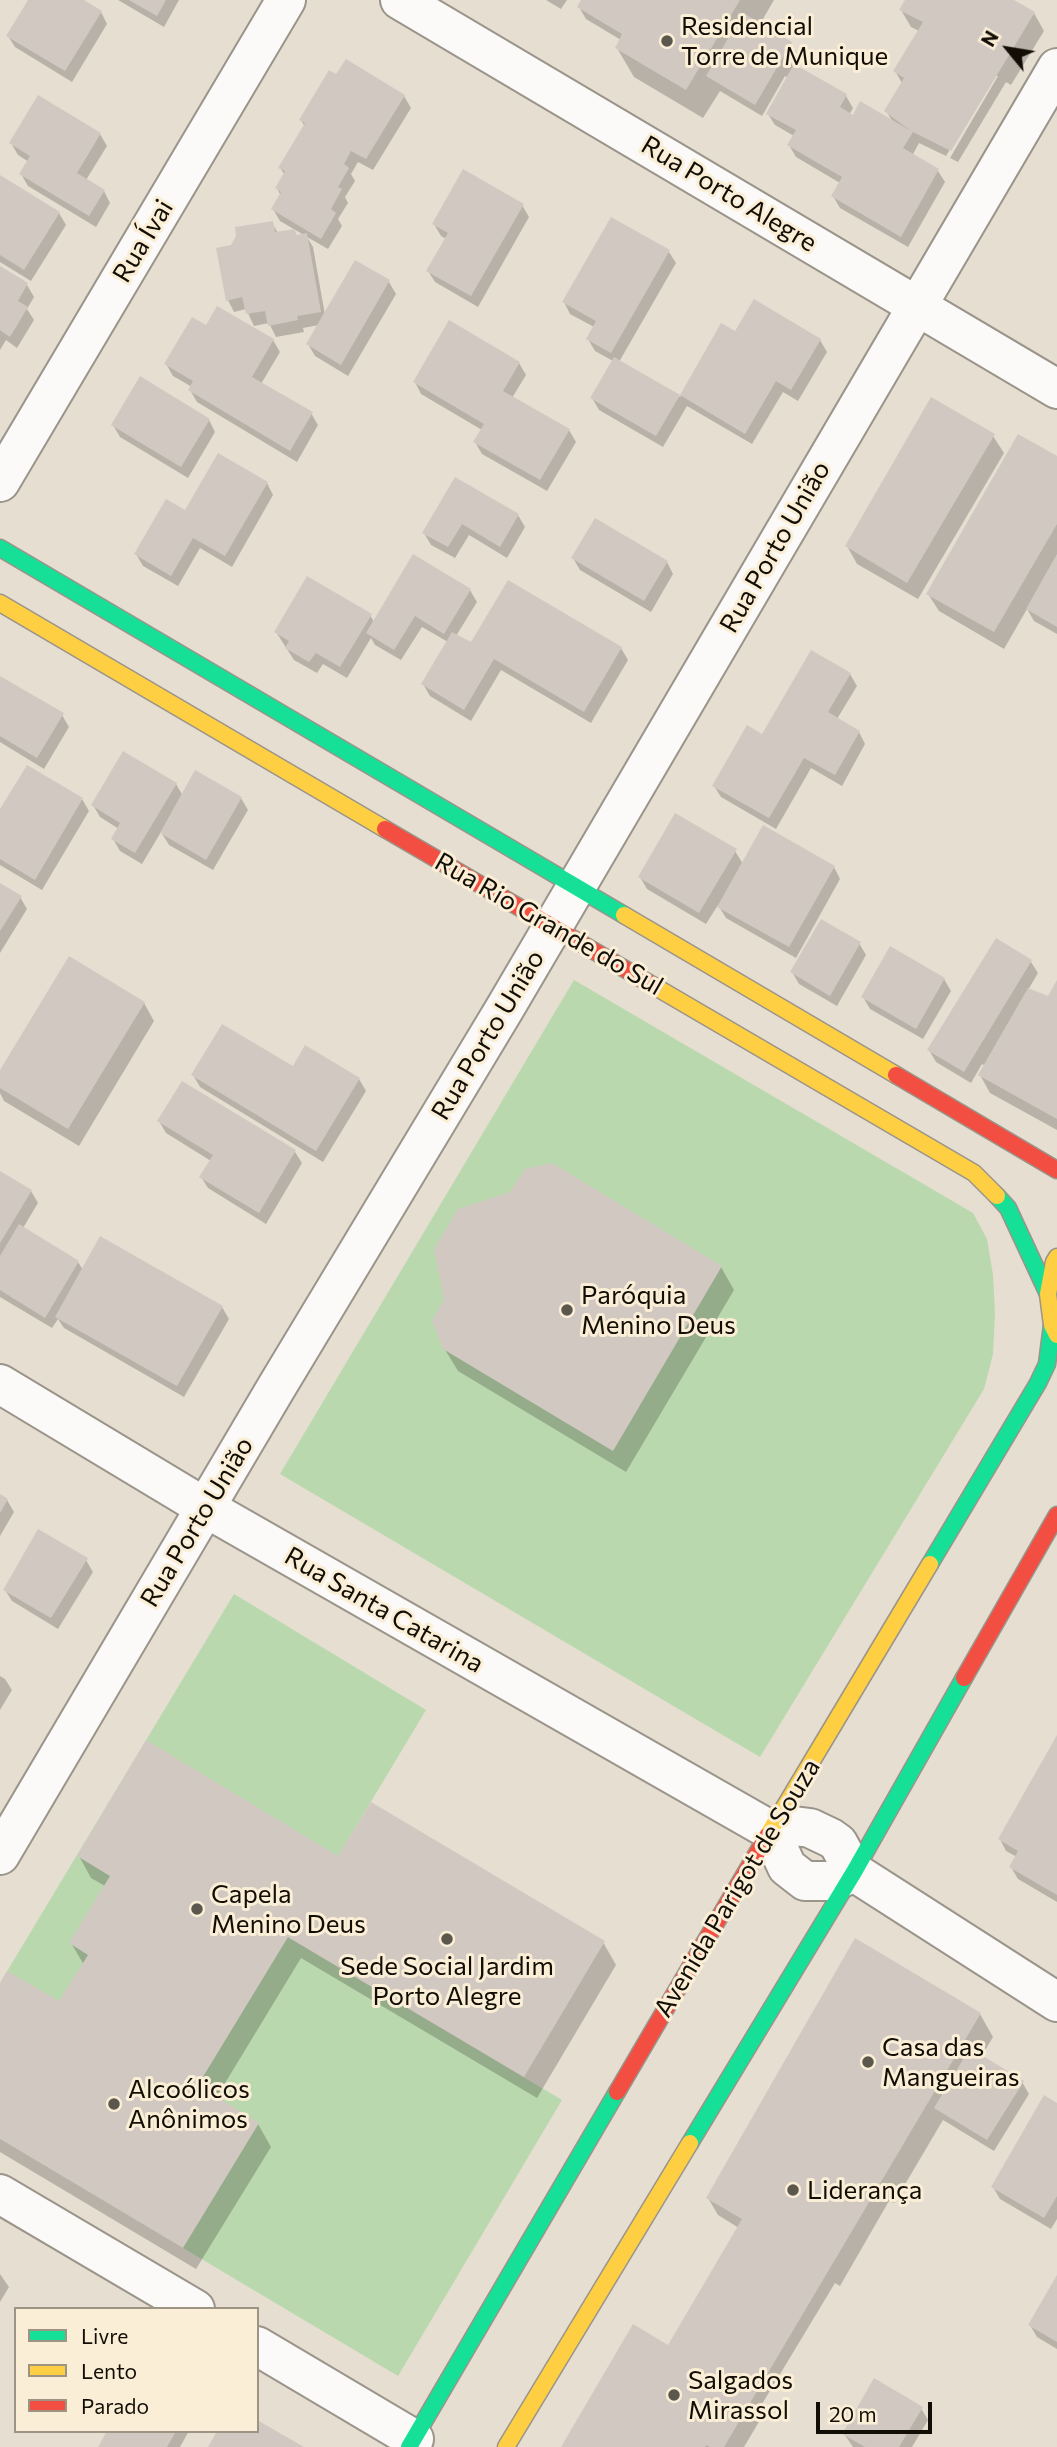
<!DOCTYPE html>
<meta charset="utf-8">
<style>
body{margin:0}
#map{position:relative;width:1057px;height:2447px;overflow:hidden;background:#e6ded1;font-family:Commissioner,sans-serif}
canvas{display:block}
.legend{position:absolute;left:14px;top:2307px;width:245px;height:126px;box-sizing:border-box;background:#fbeed6;border:2px solid #9e9483;margin:0;padding:9px 12px;list-style:none;font-size:21px;color:#120e06}
.legend li{display:flex;align-items:center;gap:14px;height:35px}
.legend b{width:35px;border:2px solid #9e9483}
.north{position:absolute;left:973px;top:14px;width:70px;height:70px;-webkit-text-stroke:5px #fbeed6;paint-order:stroke;rotate:300deg;font-size:19px;font-weight:700;line-height:28px;text-align:center;color:#120e06}
.north::after{content:'';display:block;margin:auto;width:24px;height:32px;background:#120e06;clip-path:polygon(50% 0,100% 100%,50% 72%,0 100%)}
.scale{position:absolute;left:816px;top:2402px;width:116px;height:32px;box-sizing:border-box;border:4px solid #120e06;border-top:0;padding-left:9px;font-size:21px;line-height:24px;white-space:nowrap;color:#120e06;-webkit-text-stroke:5px #fbeed6;paint-order:stroke}
</style>
<div id="map">
<canvas width="1057" height="2447"></canvas>
<ul class="legend">
<li><b style="height:9px;background:#16e098"></b>Livre</li>
<li><b style="height:9px;background:#ffcf43"></b>Lento</li>
<li><b style="height:9px;background:#f24e42"></b>Parado</li>
</ul>
<div class="north">N</div>
<div class="scale">20 m</div>
</div>
<script>
const g = document.querySelector('canvas').getContext('2d');
g.lineJoin = 'round';
function fillPath(path, color) { g.fillStyle = color; g.fill(path, 'evenodd'); }
const shape = rows => new Path2D(rows.map(r => 'M' + r).join(''));
function trace(path, color, width, dash) { g.strokeStyle = color; g.lineWidth = width; g.lineCap = dash ? 'butt' : 'round'; g.setLineDash(dash || []); g.stroke(path); }
function drawText(font, color, halo, rows, align = 'center') {
  g.font = font + ' Commissioner,sans-serif'; g.lineWidth = 6; g.setLineDash([]); g.textBaseline = 'middle'; g.strokeStyle = halo; g.fillStyle = color; for (const [text, x, y, turn = 0] of rows) {
    g.save(); g.translate(x, y); g.rotate((+turn || 0) * Math.PI / 180); g.textAlign = isNaN(turn) ? turn : align; if (halo) g.strokeText(text, 0, 0); g.fillText(text, 0, 0); g.restore();
  }
}
fillPath(shape([
 [574,980,973,1213,987,1239,993,1275,995,1313,993,1354,984,1389,760,1757,280,1474],
 [234,1594,426,1710,289,1938,562,2100,398,2376,0,2139,0,1983]
]), '#b9d8ad');
fillPath(shape([
 [30,0,81,0,101,12,107,24,72,82,15,47,8,36],
 [118,0,179,0,164,27],
 [546,0,567,0,561,9],
 [583,0,774,0,760,24,791,43,798,55,792,65,846,96,853,108,849,115,893,122,886,111,902,83,895,71,919,31,911,27,901,10,907,0,1011,0,1034,13,1044,31,1011,85,1006,82,958,162,950,158,998,76,994,76,946,156,919,143,912,156,938,171,945,182,908,247,840,208,833,196,840,183,796,157,789,145,794,136,775,125,768,114,788,78,785,76,762,116,720,91,703,118,634,77,617,48,621,40,586,19,579,7],
 [404,96,411,108,373,170,358,162,351,174,355,181,345,197,348,203,338,219,342,226,328,249,307,237,313,247,325,315,389,282,396,294,348,376,315,356,308,344,319,325,303,328,304,332,276,337,269,323,254,326,246,309,234,312,228,300,232,247,272,223,278,233,294,231,297,236,304,235,280,221,273,209,281,196,277,188,285,175,280,168,305,127,301,120],
 [100,134,107,146,86,180,104,191,110,203,96,227,28,186,21,174,29,162,18,155,11,143],
 [0,177,59,213,66,225,31,281,0,262],
 [522,205,529,217,478,307,435,282,428,271,446,239,441,236,434,224],
 [669,252,676,263,619,362,680,397,722,325,736,333,820,340,827,352,798,401,783,392,752,444,687,406,663,447,599,410,592,398,613,361,595,351,588,339,594,327,570,314,564,302],
 [0,268,27,285,34,297,27,309,34,320,17,348,6,340,0,350],
 [218,308,273,340,280,352,261,384,311,413,318,425,297,462,197,402,190,390,192,387,173,376,166,364,207,327],
 [519,363,526,375,512,398,569,430,576,442,547,491,482,454,475,442,482,430,421,394,415,382],
 [209,420,215,432,188,478,120,437,113,425],
 [993,436,1004,453,918,599,857,564,847,546],
 [1057,458,1057,634,1034,621,1027,609,1004,649,939,611,928,594],
 [455,479,518,515,525,527,507,558,469,535,455,558,431,545,424,533],
 [267,483,273,495,232,567,200,548,178,586,143,566,136,554,186,512],
 [573,558,667,562,673,574,651,612,580,570],
 [470,590,477,602,456,636,472,645,621,648,628,660,591,723,501,670,471,721,430,696,423,684,448,642,422,627,401,660,375,645,371,638,347,678,323,664,317,673,294,660,276,632,370,615,374,622],
 [850,674,857,686,837,719,859,732,865,744,842,786,811,768,776,829,721,797,714,786,763,736],
 [0,678,62,715,69,727,44,769,0,742],
 [176,784,183,796,241,798,248,810,213,870,169,845,161,832,142,864,120,851,113,839,119,829,100,817,93,805],
 [82,799,89,811,42,890,0,865,0,813],
 [735,851,743,864,834,867,840,879,796,958,726,918,718,905,706,924,647,889,640,877],
 [0,885,20,897,27,909,0,953],
 [996,940,1031,962,1038,973,1028,990,1049,998,1057,983,1057,1130,990,1093,980,1075,985,1066,982,1064,971,1083,936,1062,929,1050],
 [859,943,866,955,837,1006,799,984,792,972],
 [944,979,951,991,923,1039,870,1009,863,997],
 [144,1003,154,1021,79,1146,4,1101,0,1093,0,1074],
 [294,1068,359,1079,366,1091,323,1162,200,1087,193,1075],
 [182,1083,295,1152,302,1163,266,1224,208,1188,201,1177,211,1161,166,1133,159,1121],
 [0,1173,31,1191,38,1203,23,1228,78,1262,83,1270,222,1307,229,1319,184,1397,64,1328,58,1319,52,1328,0,1297],
 [721,1267,734,1290,626,1472,458,1371,444,1348],
 [0,1496,7,1500,14,1512,0,1536],
 [86,1560,93,1572,58,1629,12,1601,5,1590],
 [0,1676,5,1679,12,1690,0,1710],
 [1057,1738,1057,1902,1018,1879,1011,1867,1017,1857,1006,1851,1000,1839],
 [79,1856,339,1858,603,1942,616,1965,537,2098,301,1958,216,2098,258,2124,271,2147,196,2269,0,2152,0,1986,60,2004,84,1965,71,1943,105,1886,91,1878],
 [980,2014,993,2037,981,2057,1022,2082,1029,2094,994,2151,943,2120,894,2203,889,2201,840,2286,835,2283,759,2409,763,2415,744,2447,563,2447,674,2350,739,2228,718,2215,708,2198],
 [1057,2105,1057,2219,1051,2229,1000,2199,993,2187],
 [0,2274,9,2287,0,2302],
 [1057,2279,1057,2349,1037,2337,1030,2325],
 [921,2408,928,2420,912,2447,853,2447,844,2434],
 [109,2431,189,2431,180,2447,100,2447]
]), '#0003');
fillPath(shape([
 [28,0,84,0,102,11,65,71,6,36],
 [129,0,166,0,157,16],
 [581,0,740,0,686,90,615,48,622,34,577,7],
 [905,0,1014,0,1035,12,951,151,913,132,903,148,939,169,901,237,831,196,842,177,787,145,796,130,766,114,794,64,847,94,840,107,853,115,860,101,911,131,884,111,904,78,893,71,923,22,899,10],
 [743,13,792,42,755,105,706,76],
 [346,59,405,95,366,159,351,151,344,164,349,168,338,187,342,189,331,209,336,213,321,239,271,209,281,192,275,188,285,171,278,168,305,123,299,120,329,70,336,74],
 [38,95,101,133,77,173,105,190,89,216,19,174,30,156,9,143],
 [463,169,524,204,471,296,426,271,448,233,432,224],
 [0,175,60,212,24,270,0,255],
 [611,217,670,250,611,353,586,339,596,321,562,302],
 [273,221,275,232,295,229,296,235,307,233,321,312,297,316,298,320,268,326,265,311,246,314,242,297,226,301,216,248,231,245,236,236,235,227],
 [355,260,390,280,341,365,306,344],
 [0,266,28,283,18,301,28,307,10,337,0,330],
 [754,299,821,339,791,390,776,381,745,434,680,395,721,323,735,331],
 [217,306,274,339,252,377,313,412,290,451,188,390,193,381,164,364,192,317,206,325],
 [449,320,520,362,503,391,570,429,540,480,473,442,484,424,413,382],
 [614,357,680,395,656,436,590,398],
 [140,376,210,419,181,467,111,425],
 [931,397,995,434,907,583,845,546],
 [1018,434,1057,456,1057,524,994,632,926,594],
 [218,453,268,482,225,556,193,538,171,576,134,554,166,499,185,510],
 [455,477,519,514,500,547,462,524,448,547,422,533],
 [595,518,668,561,644,601,571,558],
 [413,554,471,589,444,634,415,616,394,650,366,633],
 [1057,554,1057,627,1026,609],
 [307,576,372,614,340,667,316,653,309,662,285,648,289,641,274,632],
 [508,580,622,647,584,712,494,659,464,710,421,684,452,632,471,642],
 [811,650,851,673,828,712,860,731,835,775,804,758,769,818,712,786,747,725,762,734],
 [0,676,64,713,37,758,0,736],
 [123,751,177,783,135,853,111,839,120,823,91,805],
 [27,765,83,798,35,880,0,859,0,809],
 [195,770,242,797,206,860,160,833],
 [675,813,737,849,699,913,638,877],
 [763,825,835,866,789,947,717,907],
 [0,883,22,896,0,931],
 [821,919,861,942,830,996,790,972],
 [996,938,1032,960,964,1072,927,1050],
 [890,946,945,978,916,1029,861,997],
 [69,956,145,1002,68,1129,0,1088,0,1070],
 [1057,980,1057,1119,978,1075,1028,988,1048,996],
 [222,1024,293,1066,305,1045,360,1078,316,1151,191,1075],
 [182,1081,296,1150,259,1213,199,1177,213,1155,157,1121],
 [552,1163,722,1266,613,1451,443,1349,432,1321,444,1299,434,1249,458,1209,510,1192,525,1169],
 [0,1171,32,1190,0,1243],
 [19,1224,79,1261,45,1318,0,1290,0,1256],
 [100,1236,223,1306,177,1386,55,1317],
 [0,1494,8,1499,0,1513],
 [38,1529,88,1558,51,1618,3,1590],
 [1057,1735,1057,1895,1009,1867,1018,1851,998,1839],
 [146,1740,338,1856,371,1802,605,1941,524,2077,288,1937,198,2085,259,2123,183,2248,0,2139,0,1983,7,1971,59,2001,88,1955,69,1943,110,1876,77,1856],
 [855,1938,981,2013,724,2447,710,2447,706,2445,705,2447,561,2447,633,2324,668,2345,742,2219,706,2198],
 [970,2048,1024,2081,987,2140,934,2108],
 [1044,2095,1057,2103,1057,2196,1044,2218,991,2187],
 [1057,2275,1057,2342,1028,2325],
 [874,2378,923,2407,899,2447,865,2447,842,2434],
 [257,2420,304,2447,208,2447,217,2431,257,2431],
 [107,2431,176,2431,167,2447,98,2447]
]), '#d2c8c2');
const street = shape([
 [400,0,1057,389],
 [0,482,286,0],
 [0,1384,206,1508,770,1830,787,1867,805,1881,835,1881,854,1872],
 [770,1830,794,1826,810,1828,831,1838,838,1843,854,1872,1057,2002],
 [0,1855,276,1388,505,1008,1057,68],
 [0,2194,195,2309],
 [257,2346,414,2439]
]);
const fast = shape([
 [0,548,624,915],
 [997,1196,1008,1208,1048,1294],
 [930,1564,1038,1383,1047,1364,1052,1325],
 [690,2143,854,1872,964,1678],
 [409,2447,617,2092]
]);
const slow = shape([
 [0,603,385,829],
 [624,915,896,1075],
 [654,986,974,1173,997,1196],
 [1057,1257,1054,1262,1048,1294,1052,1325,1057,1335],
 [767,1836,930,1564],
 [506,2447,690,2143]
]);
const jam = shape([
 [385,829,654,986],
 [896,1075,1057,1170],
 [964,1678,1057,1515],
 [617,2092,767,1836]
]);
trace(street, '#9a948a', 42);
trace(fast, '#9a948a', 19);
trace(slow, '#9a948a', 19);
trace(jam, '#9a948a', 19);
trace(street, '#fbfaf8', 38);
trace(fast, '#16e098', 16);
trace(slow, '#ffcf43', 16);
trace(jam, '#f24e42', 16);
for (const [x, y, r, color] of [
 [667,41,7,"#5c574d"],
 [567,1310,7,"#5c574d"],
 [197,1909,7,"#5c574d"],
 [447,1939,7,"#5c574d"],
 [868,2062,7,"#5c574d"],
 [114,2104,7,"#5c574d"],
 [793,2190,7,"#5c574d"],
 [674,2395,7,"#5c574d"]
]) { const dot = new Path2D(); dot.arc(x, y, r, 0, 2 * Math.PI); g.fillStyle = color; g.fill(dot); trace(dot, '#fbeed6', 2.5); }
drawText('26px', '#120e06', '#fbeed6', [
 ["Residencial",681,26],
 ["Torre de Munique",681,56],
 ["Paróquia",581,1295],
 ["Menino Deus",581,1325],
 ["Capela",211,1894],
 ["Menino Deus",211,1924],
 ["Sede Social Jardim",447,1966,"center"],
 ["Porto Alegre",447,1996,"center"],
 ["Casa das",882,2047],
 ["Mangueiras",882,2077],
 ["Alcoólicos",128,2089],
 ["Anônimos",128,2119],
 ["Liderança",807,2190],
 ["Salgados",688,2380],
 ["Mirassol",688,2410]
], 'left');
drawText('26px', '#120e06', '#fbeed6', [
 ["Rua Porto Alegre",729,194,31],
 ["Rua Ívai",143,241,-59],
 ["Rua Porto União",775,547,-60],
 ["Rua Rio Grande do Sul",549,924,30],
 ["Rua Porto União",488,1035,-59],
 ["Rua Porto União",197,1522,-59],
 ["Rua Santa Catarina",384,1610,30],
 ["Avenida Parigot de Souza",737,1888,-59]
]);
</script>
